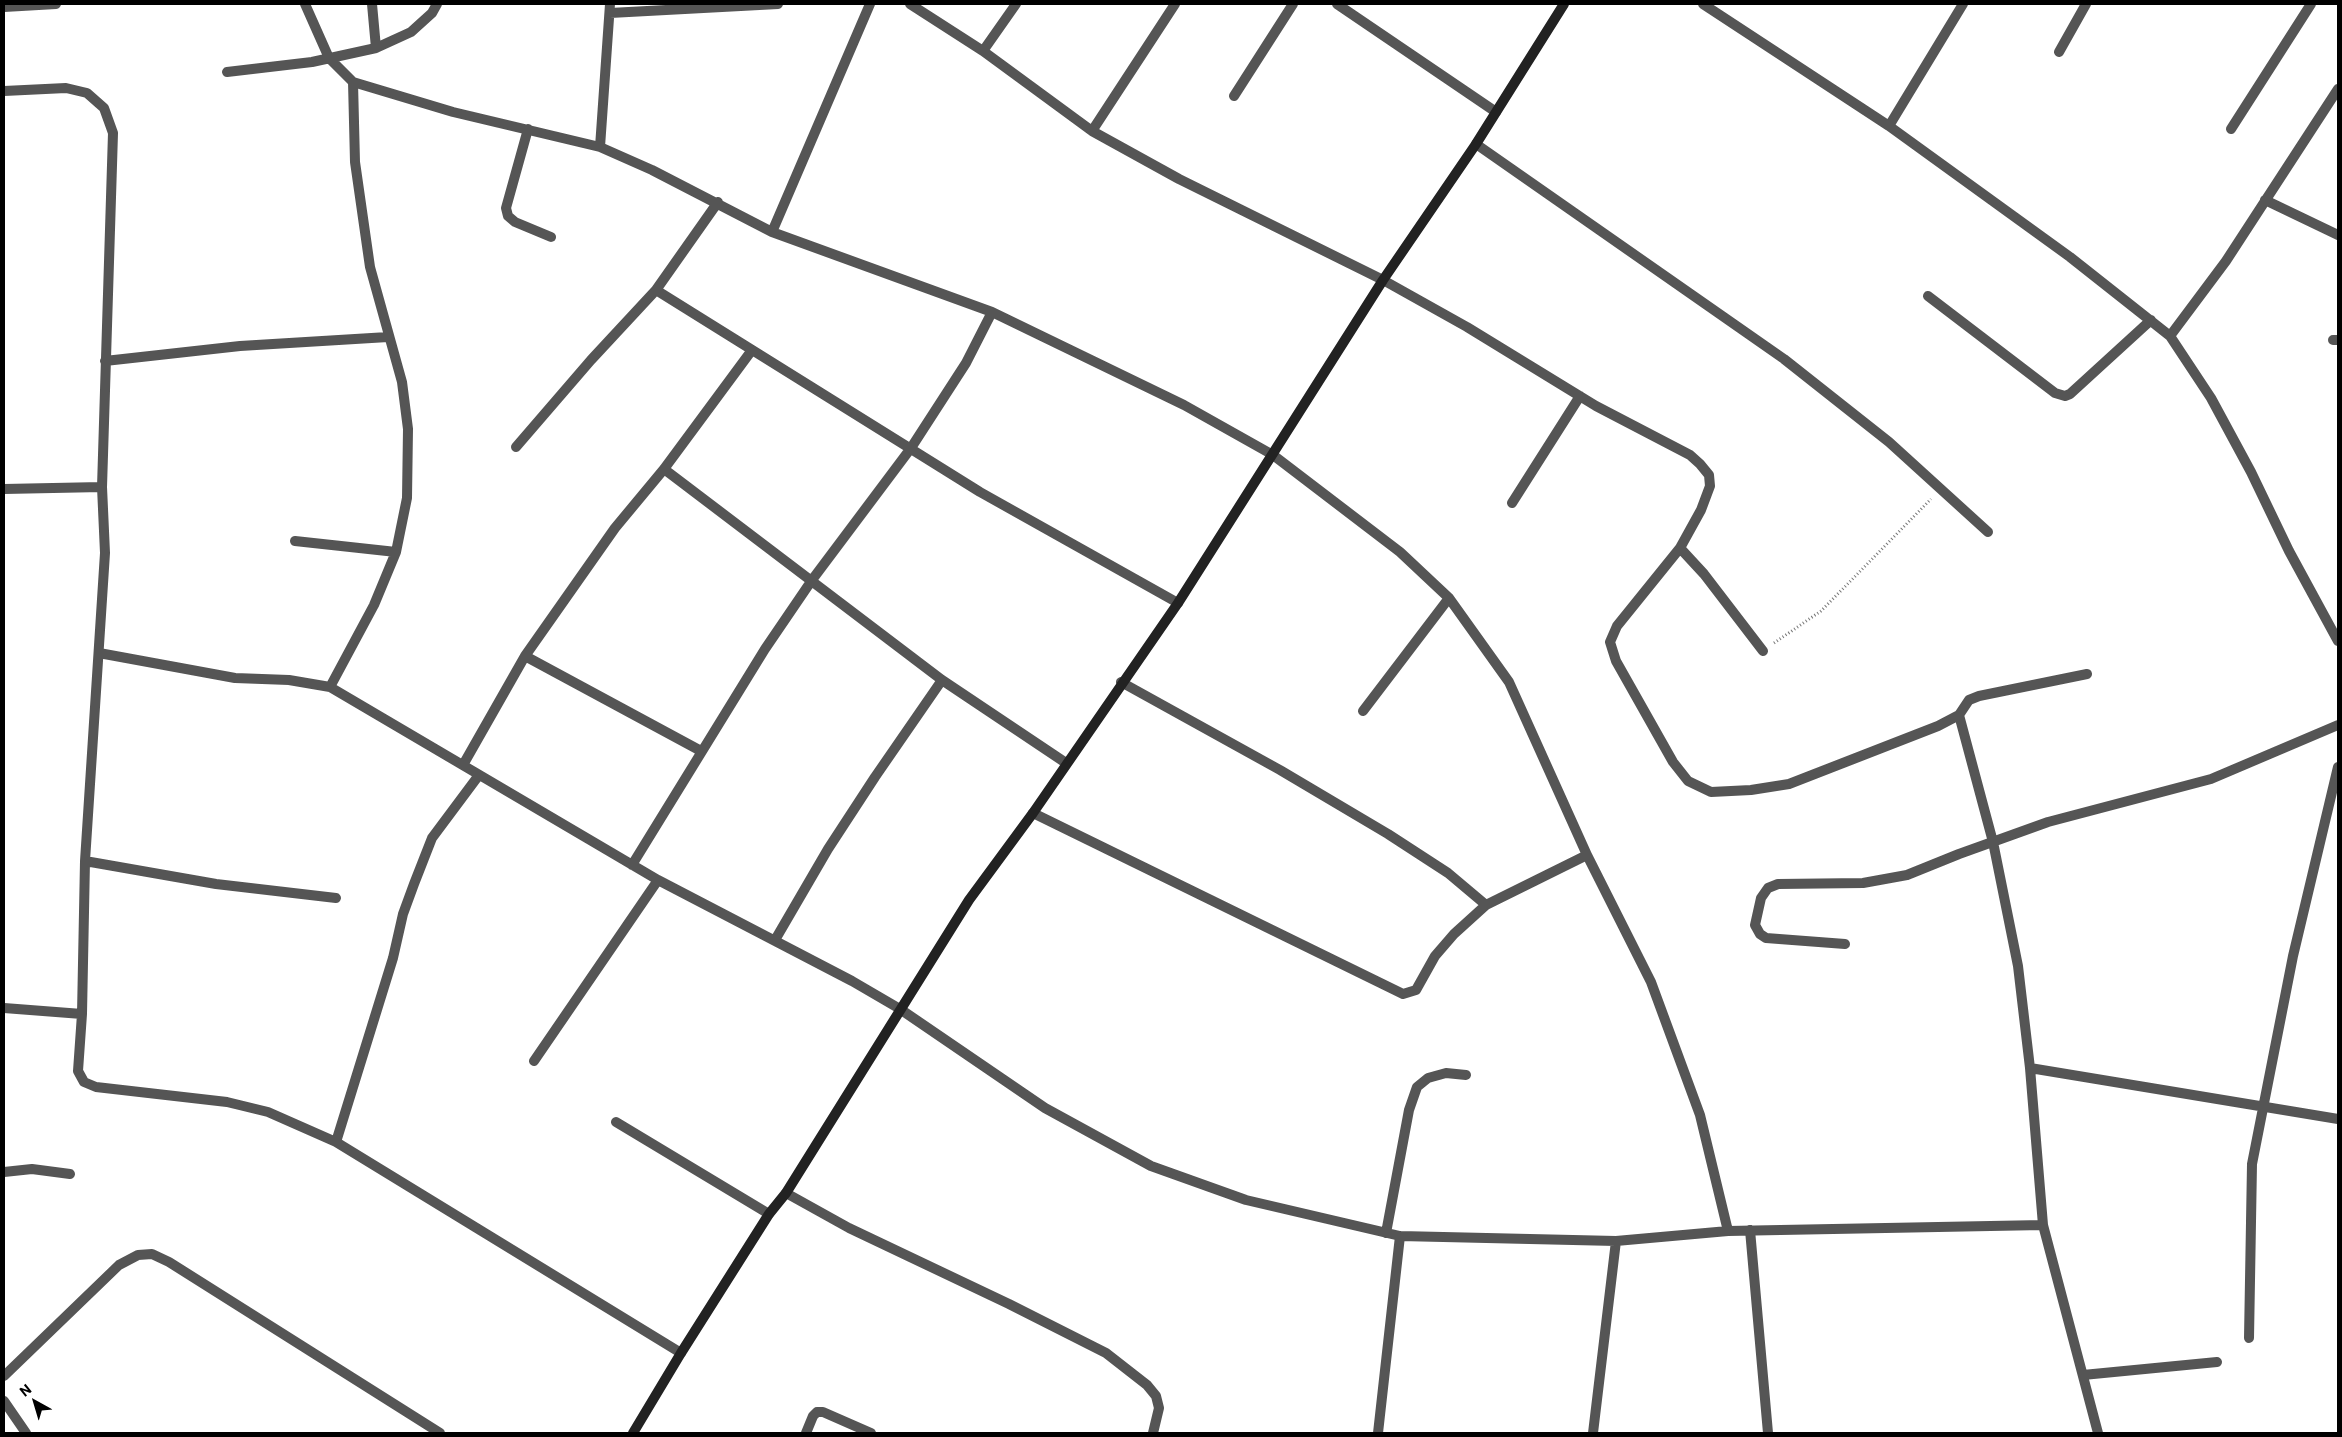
<!DOCTYPE html>
<style>
body{margin:0}
#map{position:relative;width:2342px;height:1437px;overflow:hidden;background:#fff;font-family:Roboto,sans-serif}
canvas{display:block}
.frame{position:absolute;inset:0;border:5px solid #000;pointer-events:none}
.north{position:absolute;left:10px;top:1377px;width:50px;height:50px;-webkit-text-stroke:4px #fff;paint-order:stroke;rotate:321deg;font-size:14px;font-weight:700;line-height:20px;text-align:center;color:#000}
.north::after{content:'';display:block;margin:auto;width:18px;height:22px;background:#000;clip-path:polygon(50% 0,100% 100%,50% 72%,0 100%)}
</style>
<div id="map">
<canvas width="2342" height="1437"></canvas>
<div class="frame"></div>
<div class="north">N</div>
</div>
<script>
const g = document.querySelector('canvas').getContext('2d');
g.lineJoin = 'round';
const shape = rows => new Path2D(rows.map(r => 'M' + r).join(''));
function trace(path, color, width, dash) { g.strokeStyle = color; g.lineWidth = width; g.lineCap = dash ? 'butt' : 'round'; g.setLineDash(dash || []); g.stroke(path); }
trace(shape([
 [1774,643,1821,611,1931,499]
]), '#777', 3, [1, 2.5]);
trace(shape([
 [372,4,376,48],
 [910,4,983,51,1092,131,1179,179,1383,280,1467,327,1596,406,1690,455,1700,464,1709,475,1710,486,1701,510,1680,548,1617,626,1610,642,1616,661,1673,762,1688,781,1711,792,1751,790,1789,784,1938,726,1959,715,1969,700,1979,696,2087,674],
 [1337,4,1496,112],
 [1703,4,1889,126,2070,257,2170,336,2211,398,2251,472,2289,551,2338,641],
 [4,7,56,4],
 [610,13,778,4],
 [983,51,1016,4],
 [2059,52,2086,4],
 [227,72,312,62,376,48,411,32,432,13,437,4],
 [353,82,453,112,600,147,652,170,772,232,992,312,1184,405,1273,455,1400,552,1449,598,1509,682,1587,855,1651,982,1700,1115,1728,1231],
 [4,91,66,88,87,93,104,108,113,133,102,487,105,553,85,861,82,1014,78,1071,84,1082,96,1087,227,1102,268,1112,336,1142,681,1353],
 [1234,96,1293,4],
 [1889,126,1963,4],
 [528,129,506,208,508,216,515,222,551,237],
 [2231,129,2311,4],
 [1092,131,1175,4],
 [1476,144,1784,359,1889,442,1988,532],
 [600,147,610,4],
 [2265,200,2338,235],
 [772,232,870,4],
 [656,290,980,492,1178,603],
 [1928,296,2055,393,2065,396,2070,394,2151,320],
 [2170,336,2226,261,2338,89],
 [2333,340,2338,340],
 [105,361,240,346,388,337],
 [516,447,591,360,656,290,718,202],
 [664,469,942,680,1066,763],
 [4,489,102,487],
 [1512,503,1580,396],
 [295,541,396,552],
 [1680,548,1704,574,1763,651],
 [99,653,235,678,289,680,330,687,374,605,396,552,407,498,408,429,402,382,370,267,355,162,353,82,329,58,305,4],
 [525,656,701,751],
 [330,687,658,880,852,981,900,1009,1045,1108,1151,1166,1246,1200,1400,1236,1616,1241,1728,1231,2043,1225],
 [1363,711,1449,598],
 [1959,715,1993,842,2018,966,2030,1068,2043,1225,2098,1433],
 [463,765,525,656,615,528,664,469,752,350],
 [1033,813,1403,994,1416,990,1435,956,1454,934,1486,905,1448,873,1388,834,1280,770,1121,682],
 [85,861,216,884,336,898],
 [632,865,765,649,812,580,911,448,966,363,992,312],
 [1486,905,1587,855],
 [775,940,828,849,875,777,942,680],
 [1845,944,1766,938,1760,934,1755,925,1761,898,1768,888,1778,884,1863,883,1907,875,1959,854,2048,822,2211,779,2338,725],
 [4,1008,82,1014],
 [534,1061,658,880],
 [2030,1068,2338,1119],
 [616,1122,769,1214],
 [336,1142,393,958,403,914,414,884,432,838,479,775],
 [4,1172,32,1169,70,1174],
 [786,1193,849,1228,1009,1304,1106,1353,1147,1385,1156,1396,1159,1408,1153,1433],
 [1750,1230,1768,1433],
 [1386,1233,1409,1110,1417,1087,1428,1078,1446,1073,1466,1075],
 [2249,1338,2252,1164,2293,956,2338,767],
 [2083,1375,2217,1362],
 [4,1376,119,1265,138,1255,152,1254,169,1262,440,1433],
 [4,1401,26,1433],
 [806,1433,813,1416,817,1412,823,1412,871,1433],
 [1378,1433,1400,1236],
 [1593,1433,1616,1241]
]), '#555', 10);
trace(shape([
 [633,1433,681,1353,769,1214,786,1193,969,900,1033,813,1178,603,1383,280,1476,144,1564,4]
]), '#222', 10);
</script>
